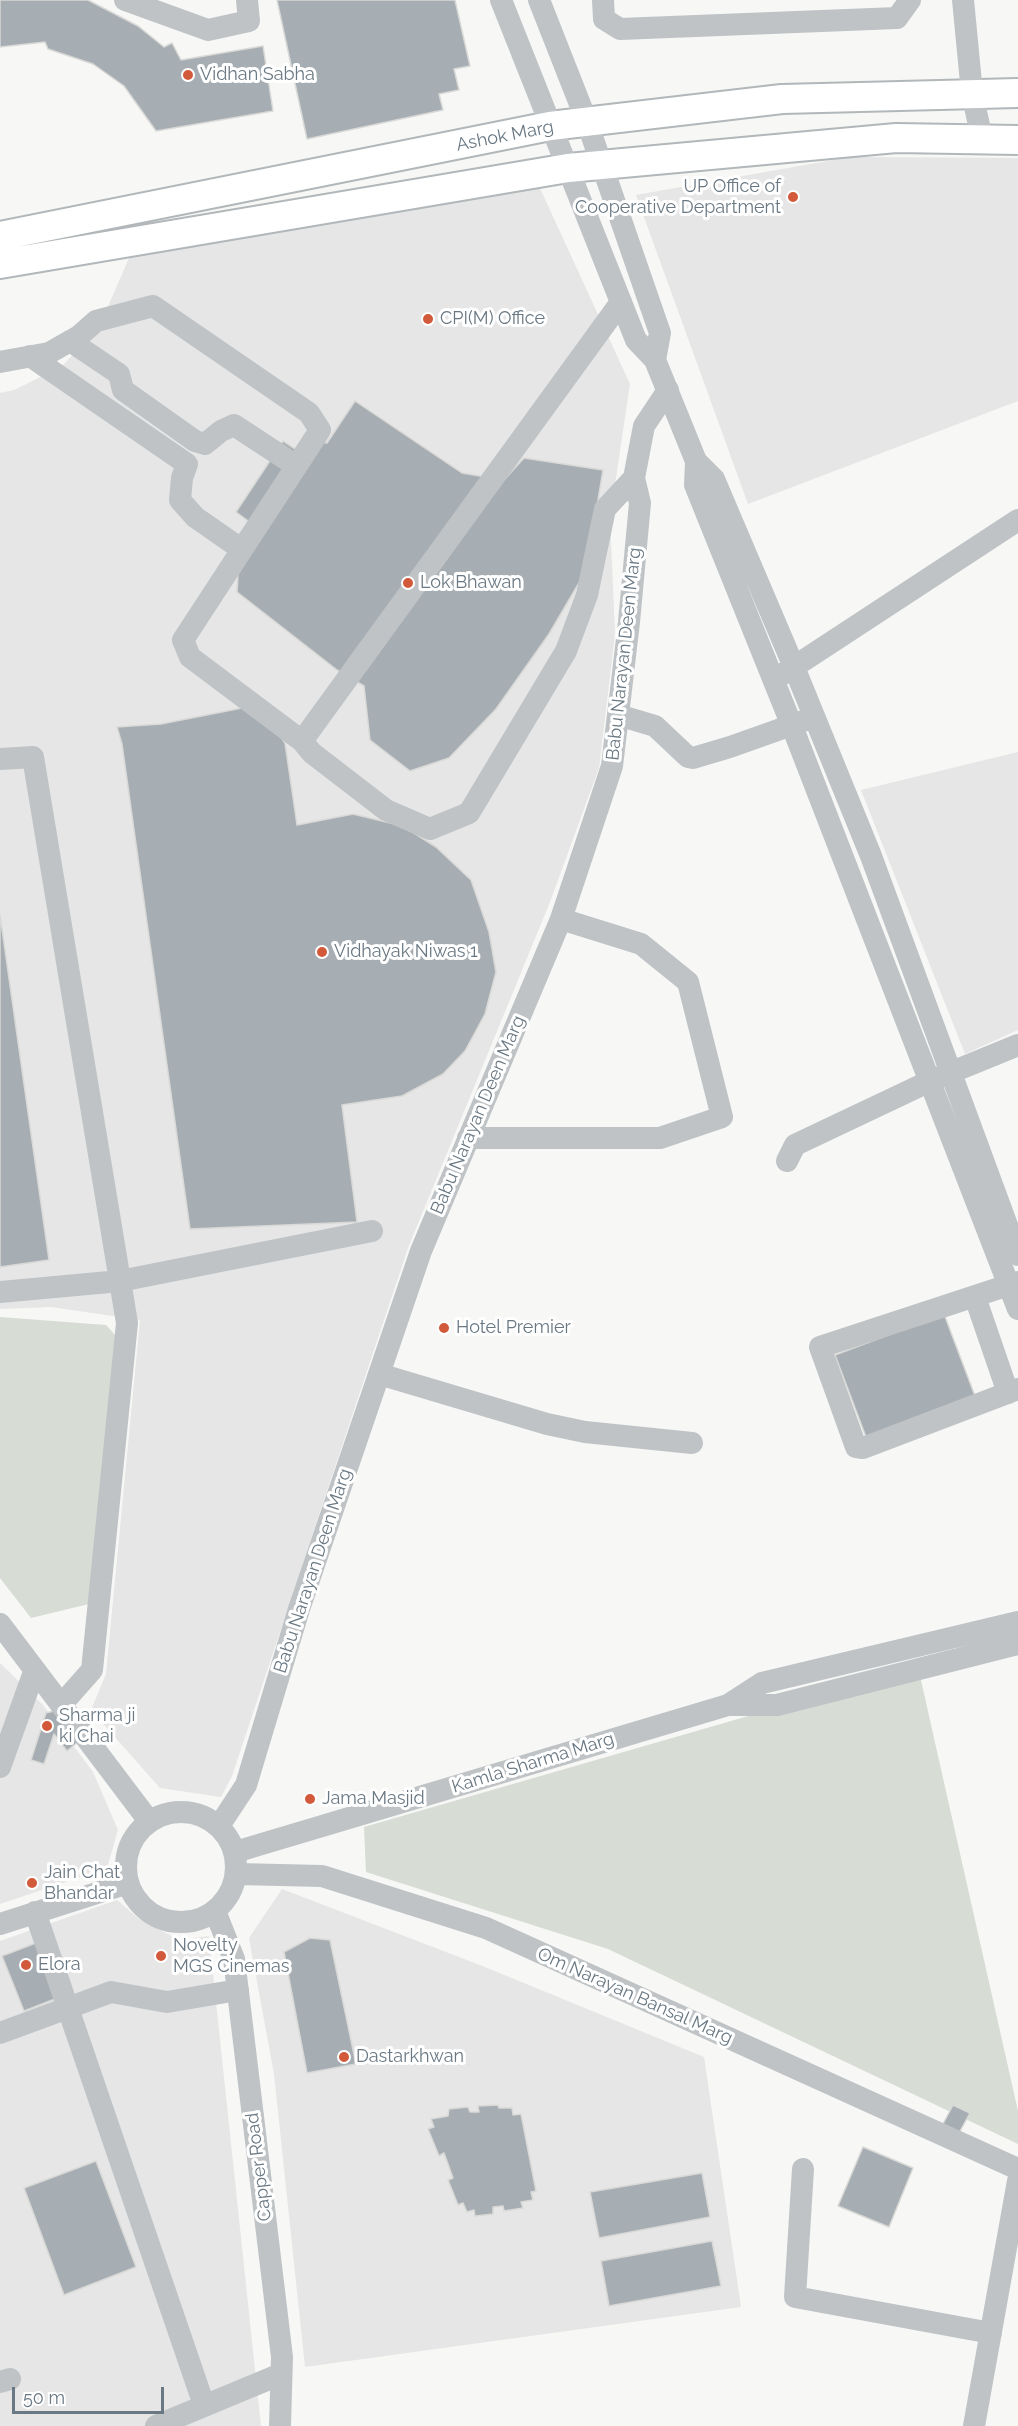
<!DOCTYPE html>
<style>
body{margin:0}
#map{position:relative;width:1018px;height:2426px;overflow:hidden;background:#f7f7f5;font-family:Raleway,sans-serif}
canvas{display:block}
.scale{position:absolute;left:12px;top:2387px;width:152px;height:27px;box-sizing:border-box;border:3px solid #697883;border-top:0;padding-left:8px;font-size:18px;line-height:21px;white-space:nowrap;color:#697883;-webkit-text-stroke:4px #fff;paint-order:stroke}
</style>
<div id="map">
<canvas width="1018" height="2426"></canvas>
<div class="scale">50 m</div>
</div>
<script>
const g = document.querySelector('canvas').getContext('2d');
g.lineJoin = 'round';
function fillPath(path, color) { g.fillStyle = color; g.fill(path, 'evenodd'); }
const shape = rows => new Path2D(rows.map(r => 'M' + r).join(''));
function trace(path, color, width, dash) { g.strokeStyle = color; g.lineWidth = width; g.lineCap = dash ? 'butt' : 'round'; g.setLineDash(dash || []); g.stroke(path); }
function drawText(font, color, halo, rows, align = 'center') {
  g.font = font + ' Raleway,sans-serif'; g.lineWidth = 6; g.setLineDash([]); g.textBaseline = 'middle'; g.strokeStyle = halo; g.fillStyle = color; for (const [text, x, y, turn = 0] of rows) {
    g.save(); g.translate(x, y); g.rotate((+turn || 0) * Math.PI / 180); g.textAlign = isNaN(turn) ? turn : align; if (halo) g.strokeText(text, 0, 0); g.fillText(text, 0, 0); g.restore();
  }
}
fillPath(shape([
 [850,157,1018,158,1018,401,748,504,636,195],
 [538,184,630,384,610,518,615,634,599,768,550,902,408,1248,232,1776,221,1797,160,1788,91,1710,106,1674,140,1320,51,1307,0,1309,0,393,14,390,61,367,98,329,130,256],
 [1018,752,1018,1030,965,1054,861,790],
 [0,1663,43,1705,93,1772,118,1830,107,1868,0,1904],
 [282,1889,485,1967,704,2057,741,2307,305,2367,274,2074,249,1938],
 [117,1900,138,1918,179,1940,209,1936,261,2426,0,2426,0,1941]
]), '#e5e6e5');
fillPath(shape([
 [0,1317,106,1325,116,1336,89,1604,31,1618,0,1578],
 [918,1667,1018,2111,1018,2144,608,1949,366,1872,364,1827]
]), '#d7dcd4');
const building = shape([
 [0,0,88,0,138,26,164,47,172,43,181,60,263,46,273,111,156,131,124,86,93,64,48,49,45,42,0,47,0,0],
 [277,0,455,0,470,66,454,69,459,90,439,94,443,110,307,139,277,0],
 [355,401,462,473,504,480,524,458,603,470,586,571,549,634,496,709,449,758,410,771,370,740,364,686,337,670,237,592,238,574,263,532,236,512,283,441,309,458,321,442,327,443,355,401],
 [242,708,273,726,285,743,297,825,353,814,403,826,436,847,471,880,489,932,496,972,485,1014,465,1051,443,1074,402,1096,342,1105,357,1222,190,1229,122,744,117,727,161,724,242,708],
 [0,915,49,1260,0,1267,0,915],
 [944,1314,975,1396,866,1437,835,1355,944,1314],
 [54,1711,78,1742,67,1751,54,1734,44,1764,31,1760,46,1713,54,1711],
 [310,1938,330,1940,356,2064,307,2073,284,1952,310,1938],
 [41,1941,60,1997,24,2011,2,1956,41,1941],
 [498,2105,499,2108,512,2108,513,2115,521,2114,536,2191,531,2192,533,2200,521,2202,523,2208,504,2211,503,2206,493,2207,493,2214,475,2216,474,2210,467,2212,463,2203,458,2205,448,2180,453,2178,444,2153,439,2156,428,2129,434,2127,431,2119,448,2116,449,2109,468,2107,470,2112,479,2112,478,2106,498,2105],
 [953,2105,970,2113,959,2133,943,2124,953,2105],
 [863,2147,913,2168,889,2227,838,2206,863,2147],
 [96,2161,136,2267,64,2295,24,2188,96,2161],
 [702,2173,710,2217,599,2238,590,2192,702,2173],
 [712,2241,721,2286,609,2306,601,2261,712,2241]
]);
fillPath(building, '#a7aeb3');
trace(building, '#d9d9d7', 1.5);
const major = shape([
 [0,236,550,126,782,99,1018,93],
 [0,264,568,168,896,138,1018,140]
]);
trace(major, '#b2b7ba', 32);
trace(shape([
 [125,0,208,30,249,21,247,0],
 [501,0,636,340,655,360,696,461,714,479,794,667,871,856,1018,1255],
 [539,0,587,122,660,333,655,360],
 [603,0,604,19,620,29,897,18,910,0],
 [963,0,972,93,982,139],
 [70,341,119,374,123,390,195,441,205,444,221,431,234,425,295,465],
 [30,356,187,464,182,478,180,500,195,517,241,549],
 [0,362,49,353,79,336,96,321,153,306,309,413,320,430,183,640,190,657,302,741,621,302],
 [696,461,695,485,792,726,1018,1309],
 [783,674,1018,520],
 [618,715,655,726,688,757,693,758,730,747,806,720],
 [302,741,312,753,386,810,430,829,469,813,566,651,587,595,605,509,634,478],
 [0,759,33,757,127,1323,92,1670,61,1705],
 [468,1138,660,1138,722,1117,688,982,641,944,561,919],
 [787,1161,795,1145,930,1081,1018,1045],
 [1018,1282,820,1347,856,1447,863,1448,1018,1389],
 [0,1292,120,1281,372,1231],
 [975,1297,1008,1393],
 [379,1374,547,1424,585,1432,692,1443],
 [0,1624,149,1821],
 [728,1705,777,1705,1018,1644],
 [0,1767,34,1672],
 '126 1867a55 55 0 1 1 110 0a55 55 0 1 1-110 0Z',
 [219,1826,246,1785,299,1609,421,1251,561,919,612,766,629,622,640,503,634,478,644,426,668,390],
 [235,1852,728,1705,762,1683,1018,1622],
 [237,1874,322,1876,486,1928,1018,2169],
 [215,1911,234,1959,282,2357,280,2426],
 [35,1912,204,2405],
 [0,1924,128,1883],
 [0,2033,111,1992,167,2002,238,1990],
 [803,2169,795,2297,991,2333],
 [0,2382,10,2379],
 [156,2426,281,2374],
 [974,2426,1018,2181]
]), '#bfc3c6', 22);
trace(major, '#fff', 28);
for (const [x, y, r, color] of [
 [188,75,6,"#d2593a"],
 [793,197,6,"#d2593a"],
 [428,319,6,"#d2593a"],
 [408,583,6,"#d2593a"],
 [322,952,6,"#d2593a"],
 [444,1328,6,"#d2593a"],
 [47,1726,6,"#d2593a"],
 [310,1799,6,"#d2593a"],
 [32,1883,6,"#d2593a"],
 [161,1956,6,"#d2593a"],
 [26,1965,6,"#d2593a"],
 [344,2057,6,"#d2593a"]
]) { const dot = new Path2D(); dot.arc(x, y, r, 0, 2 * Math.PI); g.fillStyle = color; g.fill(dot); trace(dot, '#fff', 2); }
drawText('18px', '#697883', '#fff', [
 ["Vidhan Sabha",200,75],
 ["UP Office of",781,187,"right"],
 ["Cooperative Department",781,208,"right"],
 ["CPI(M) Office",440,319],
 ["Lok Bhawan",420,583],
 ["Vidhayak Niwas 1",334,952],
 ["Hotel Premier",456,1328],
 ["Sharma ji",59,1716],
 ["ki Chai",59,1737],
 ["Jama Masjid",322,1799],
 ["Jain Chat",44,1873],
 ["Bhandar",44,1894],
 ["Novelty",173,1946],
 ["MGS Cinemas",173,1967],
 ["Elora",38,1965],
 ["Dastarkhwan",356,2057]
], 'left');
drawText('18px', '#697883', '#fff', [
 ["Ashok Marg",505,136,-11],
 ["Babu Narayan Deen Marg",624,654,-84],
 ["Babu Narayan Deen Marg",478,1115,-67],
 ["Babu Narayan Deen Marg",313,1571,-72],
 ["Kamla Sharma Marg",533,1763,-17],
 ["Om Narayan Bansal Marg",635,1996,24],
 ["Capper Road",259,2167,-97]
]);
</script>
